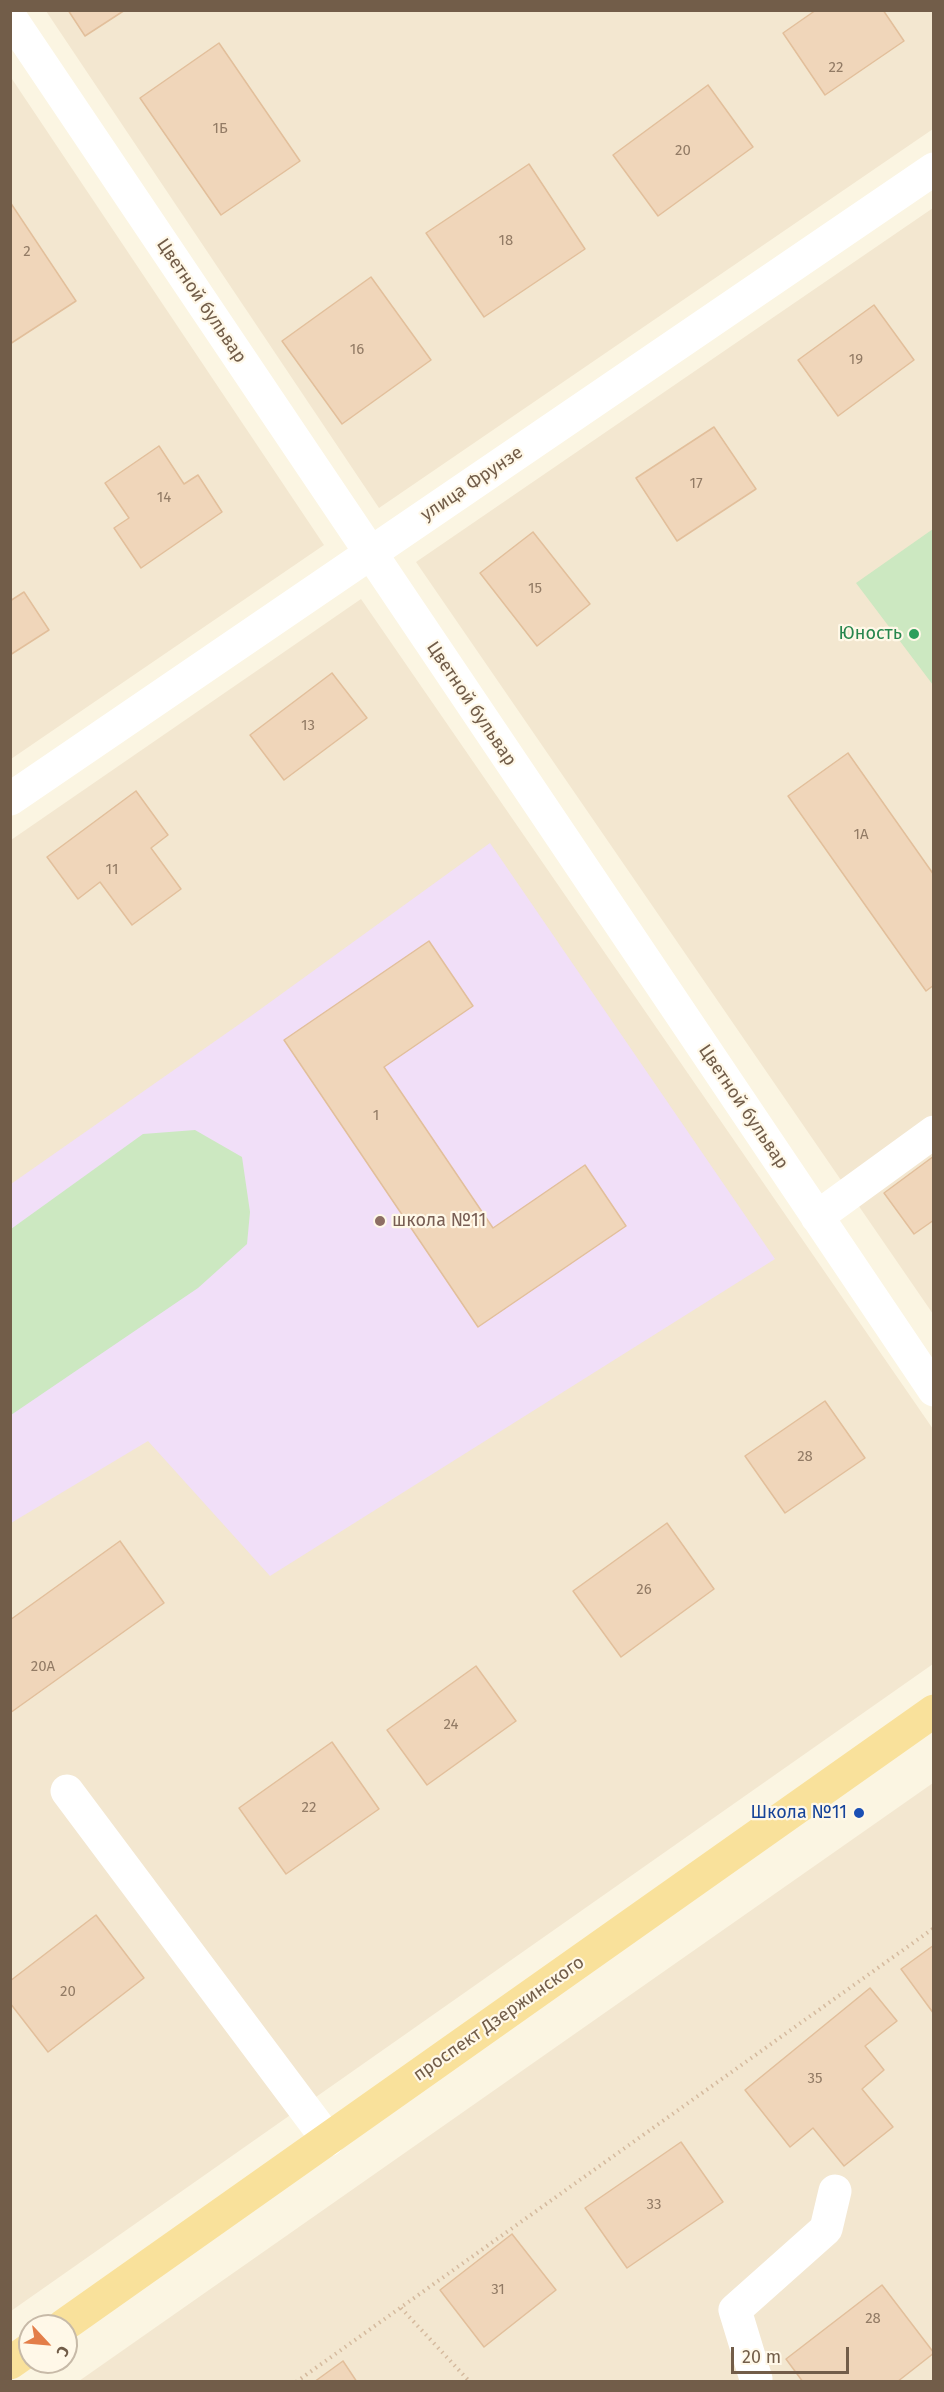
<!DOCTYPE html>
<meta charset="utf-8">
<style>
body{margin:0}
#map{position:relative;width:944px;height:2392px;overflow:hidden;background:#fbf5e2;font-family:"Fira Sans",sans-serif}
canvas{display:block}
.frame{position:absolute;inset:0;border:12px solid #725d49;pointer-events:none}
.north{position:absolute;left:18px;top:2314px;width:60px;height:60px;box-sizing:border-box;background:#fff8e8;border:2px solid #c7baa8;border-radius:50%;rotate:116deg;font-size:16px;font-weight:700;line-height:24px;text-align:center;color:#725d49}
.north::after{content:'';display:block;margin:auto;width:21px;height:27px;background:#e37e49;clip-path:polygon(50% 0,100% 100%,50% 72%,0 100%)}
.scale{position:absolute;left:731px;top:2347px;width:118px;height:27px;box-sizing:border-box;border:3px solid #725d49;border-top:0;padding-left:8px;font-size:18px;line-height:21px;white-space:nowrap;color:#725d49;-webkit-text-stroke:4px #fff8e8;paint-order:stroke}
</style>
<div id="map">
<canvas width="944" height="2392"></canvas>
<div class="frame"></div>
<div class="north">С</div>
<div class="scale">20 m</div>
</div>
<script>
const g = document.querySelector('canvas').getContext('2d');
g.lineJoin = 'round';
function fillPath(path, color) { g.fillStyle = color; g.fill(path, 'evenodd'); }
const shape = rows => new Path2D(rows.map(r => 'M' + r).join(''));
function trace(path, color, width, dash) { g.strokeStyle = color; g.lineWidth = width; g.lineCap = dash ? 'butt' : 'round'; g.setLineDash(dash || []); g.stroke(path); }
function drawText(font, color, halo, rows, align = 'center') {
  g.font = font + ' "Fira Sans",sans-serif'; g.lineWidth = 4.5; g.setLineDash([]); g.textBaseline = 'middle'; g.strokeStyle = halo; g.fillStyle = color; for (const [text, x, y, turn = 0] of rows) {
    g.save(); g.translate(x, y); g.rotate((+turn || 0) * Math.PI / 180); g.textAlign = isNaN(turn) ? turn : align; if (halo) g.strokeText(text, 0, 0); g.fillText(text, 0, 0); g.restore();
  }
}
fillPath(shape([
 [46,11,933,11,933,129,379,508],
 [10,76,324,545,11,759,10,759],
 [933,208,933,1314,416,562],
 [361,599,933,1429,933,1664,11,2311,11,840],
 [933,1783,933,2381,79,2381]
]), '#f3e7d0');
fillPath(shape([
 [490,843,775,1259,270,1576,148,1441,11,1523,11,1184,251,1016]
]), '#f1dff8');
fillPath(shape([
 [933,529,933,685,856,583],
 [195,1130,242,1157,250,1212,247,1244,198,1288,11,1415,11,1229,143,1134]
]), '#cce8c1');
const building = shape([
 [68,10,125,10,85,36,68,10],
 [816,10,883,10,904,41,825,95,783,33,816,10],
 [219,43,300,161,221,215,140,98,219,43],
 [708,85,753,147,658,216,613,155,708,85],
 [529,164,585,249,484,317,426,233,529,164],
 [10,202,76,301,10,344,10,202],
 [371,277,431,360,342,424,282,341,371,277],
 [874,305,914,360,838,416,798,360,874,305],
 [714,427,756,489,677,541,636,478,714,427],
 [159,446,184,484,198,475,222,512,141,568,114,528,129,518,105,483,159,446],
 [533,532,590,604,537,646,480,573,533,532],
 [24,592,49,630,10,655,10,601,24,592],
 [332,673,367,718,284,780,250,735,332,673],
 [848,753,934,875,934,985,926,991,788,796,848,753],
 [136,791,168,835,151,848,181,889,132,925,100,882,78,899,47,857,136,791],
 [429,941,473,1006,384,1067,493,1228,585,1165,626,1226,478,1327,284,1040,429,941],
 [934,1156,934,1220,914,1234,884,1193,934,1156],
 [825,1401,865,1458,785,1513,745,1456,825,1401],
 [667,1523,714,1589,621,1657,573,1591,667,1523],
 [120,1541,164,1603,10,1713,10,1620,120,1541],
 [476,1666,516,1721,427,1785,387,1730,476,1666],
 [332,1742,379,1809,286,1874,239,1808,332,1742],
 [96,1915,144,1978,48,2052,10,2003,10,1981,96,1915],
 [934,1945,934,2014,901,1969,934,1945],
 [870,1988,897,2021,865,2046,884,2070,862,2089,893,2127,844,2166,813,2128,790,2147,745,2090,870,1988],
 [681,2142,723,2202,627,2268,585,2208,681,2142],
 [512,2234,556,2290,484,2347,440,2290,512,2234],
 [882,2285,934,2353,897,2382,803,2382,786,2359,882,2285],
 [343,2361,357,2382,314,2382,343,2361]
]);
fillPath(building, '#f0d6ba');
trace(building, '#e2bf9b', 1.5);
trace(shape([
 [401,2308,470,2382],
 [296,2382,934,1928]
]), '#d5ba9e', 4, [1.5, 4.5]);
trace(shape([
 [10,17,934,1390],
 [10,799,934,169],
 [817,1217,934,1132],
 [67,1791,328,2140],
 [756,2379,735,2310,826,2229,835,2191]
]), '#fff', 33);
trace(shape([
 [63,2326,934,1711],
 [10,2363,30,2349]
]), '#f9e19b', 33);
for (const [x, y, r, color] of [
 [914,634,6,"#2e9e5b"],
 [380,1221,6,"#8d6e63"],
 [859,1813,6,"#1a4fb4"]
]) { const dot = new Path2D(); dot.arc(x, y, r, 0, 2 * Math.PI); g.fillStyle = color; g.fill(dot); trace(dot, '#fff8e8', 2); }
drawText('15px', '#927b65', null, [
 ["22",836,68],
 ["1Б",220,129],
 ["20",683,151],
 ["18",506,241],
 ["2",27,252],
 ["16",357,350],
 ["19",856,360],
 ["17",696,484],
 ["14",164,498],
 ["15",535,589],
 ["13",308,726],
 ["1А",861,835],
 ["11",112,870],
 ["1",376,1116],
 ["28",805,1457],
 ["26",644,1590],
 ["20А",43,1667],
 ["24",451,1725],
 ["22",309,1808],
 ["20",68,1992],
 ["35",815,2079],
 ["33",654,2205],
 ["31",498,2290],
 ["28",873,2319]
]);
drawText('18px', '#725d49', '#fff8e8', [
 ["Цветной бульвар",201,301,56],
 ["улица Фрунзе",472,484,-34],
 ["Цветной бульвар",471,704,56],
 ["Цветной бульвар",743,1107,56],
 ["проспект Дзержинского",499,2019,-35]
]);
drawText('18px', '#27864d', '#fff8e8', [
 ["Юность",902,634]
], 'right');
drawText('18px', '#785e54', '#fff8e8', [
 ["школа №11",392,1221]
], 'left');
drawText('18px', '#164399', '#fff8e8', [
 ["Школа №11",847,1813]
], 'right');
</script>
